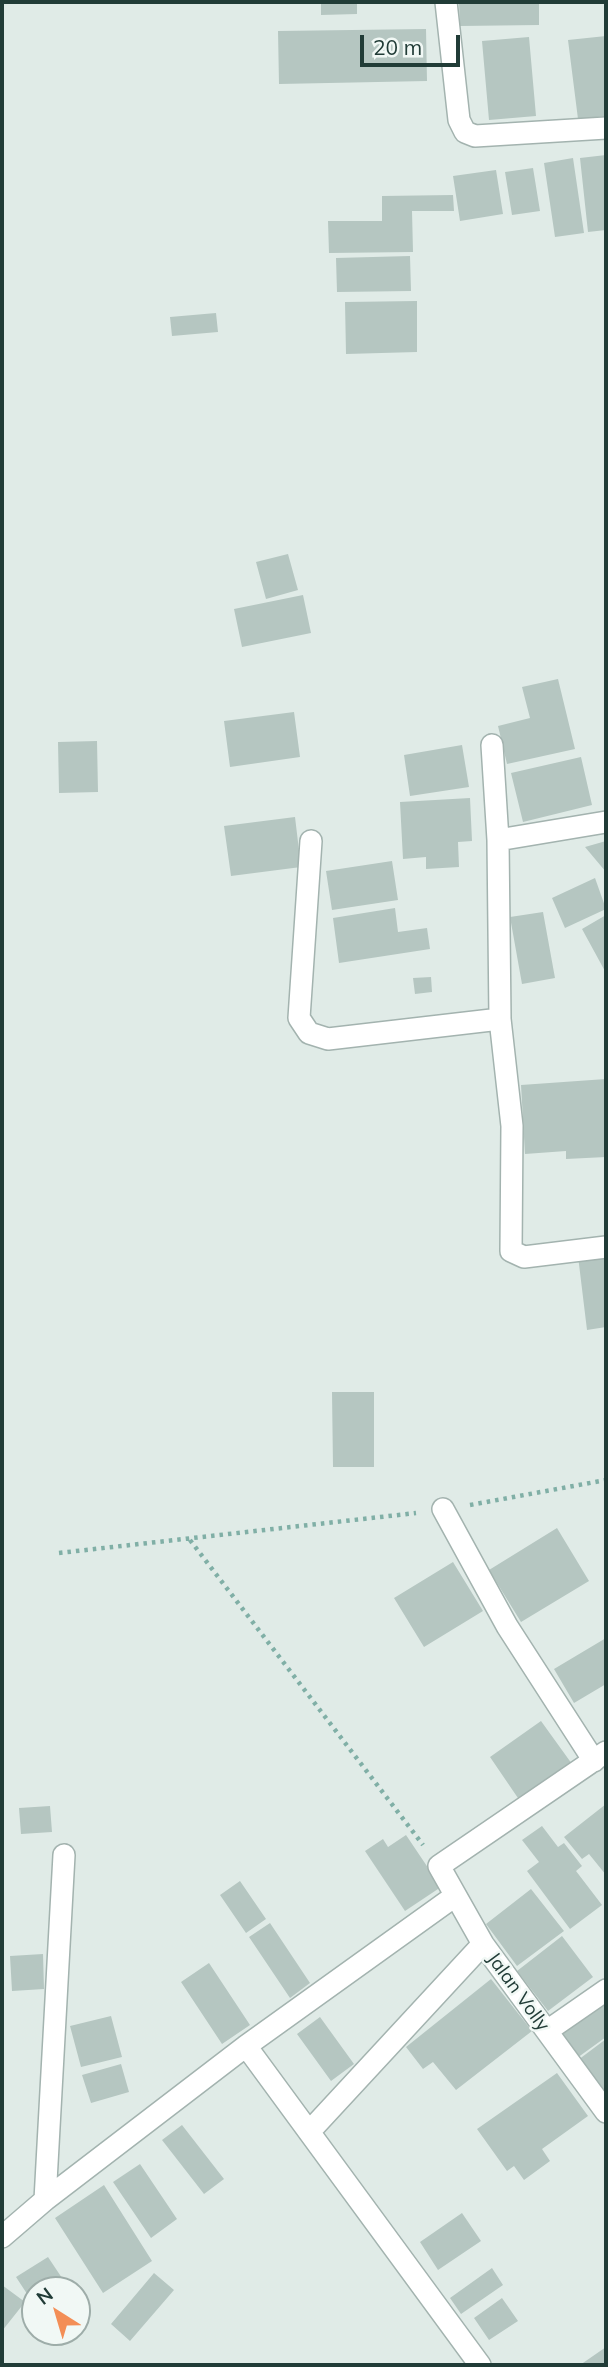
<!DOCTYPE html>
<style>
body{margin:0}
#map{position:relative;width:608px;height:2367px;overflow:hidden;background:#e0ebe7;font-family:Mulish,sans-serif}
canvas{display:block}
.frame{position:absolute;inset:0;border:4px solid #213c37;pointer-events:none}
.north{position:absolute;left:21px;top:2276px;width:70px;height:70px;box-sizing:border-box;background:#f1f8f5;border:2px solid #9eada9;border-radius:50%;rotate:323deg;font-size:19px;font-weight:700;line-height:28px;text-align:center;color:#213c37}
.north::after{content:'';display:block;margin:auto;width:24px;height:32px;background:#f38e56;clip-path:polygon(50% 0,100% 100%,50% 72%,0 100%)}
.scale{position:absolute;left:360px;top:35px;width:100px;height:32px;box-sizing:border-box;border:4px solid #213c37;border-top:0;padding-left:9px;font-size:21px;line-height:24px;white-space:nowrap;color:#213c37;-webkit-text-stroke:5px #f1f8f5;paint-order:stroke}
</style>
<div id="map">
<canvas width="608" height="2367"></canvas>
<div class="frame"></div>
<div class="north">N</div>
<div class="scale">20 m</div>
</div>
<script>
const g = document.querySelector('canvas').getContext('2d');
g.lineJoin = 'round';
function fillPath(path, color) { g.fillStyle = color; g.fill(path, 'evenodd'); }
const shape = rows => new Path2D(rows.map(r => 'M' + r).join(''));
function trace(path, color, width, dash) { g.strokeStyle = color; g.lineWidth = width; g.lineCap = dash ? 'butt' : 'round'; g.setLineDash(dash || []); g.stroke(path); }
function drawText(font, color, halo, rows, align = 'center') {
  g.font = font + ' Mulish,sans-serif'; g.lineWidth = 5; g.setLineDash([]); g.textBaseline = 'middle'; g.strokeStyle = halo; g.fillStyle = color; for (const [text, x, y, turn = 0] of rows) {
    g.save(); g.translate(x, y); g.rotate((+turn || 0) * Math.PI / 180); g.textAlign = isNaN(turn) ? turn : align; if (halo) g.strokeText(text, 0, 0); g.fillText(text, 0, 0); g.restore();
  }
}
fillPath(shape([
 [321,2,357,2,357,14,321,15],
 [459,2,539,2,539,25,460,26],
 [426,29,427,81,279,84,278,31],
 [606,36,606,116,578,119,568,40],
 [529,37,536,116,489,120,482,41],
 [606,155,606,230,588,232,580,158],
 [573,158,584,233,555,237,544,163],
 [533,168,540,211,512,215,505,172],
 [496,170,503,214,460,221,453,176],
 [453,195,454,211,412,211,413,252,329,253,328,221,382,221,382,196],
 [410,256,411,291,337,292,336,258],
 [417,301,417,352,346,354,345,302],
 [216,313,218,332,172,336,170,317],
 [288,554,298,590,266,599,256,562],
 [303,595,311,633,242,647,234,609],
 [558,679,575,749,507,764,498,726,530,718,522,687],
 [294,712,300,757,230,767,224,721],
 [97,741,98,792,59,793,58,742],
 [462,745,469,787,410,796,404,755],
 [581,757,592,805,523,822,511,773],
 [470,798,472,841,458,842,459,867,426,869,426,857,403,859,400,802],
 [295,817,301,867,231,876,224,826],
 [606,841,606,872,585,847],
 [392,861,398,900,332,910,326,871],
 [595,878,606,909,565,928,552,898],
 [395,908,398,932,427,928,430,949,339,963,333,918],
 [543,912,555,978,522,984,510,917],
 [606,915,606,973,582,929],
 [431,977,432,992,415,994,413,978],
 [606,1079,606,1157,566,1159,566,1151,525,1154,521,1085],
 [606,1252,606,1327,587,1330,578,1256],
 [332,1392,374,1392,374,1467,333,1467],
 [557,1528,589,1581,521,1622,489,1570],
 [453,1562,483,1611,424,1647,394,1598],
 [606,1638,606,1684,574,1703,554,1669],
 [541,1721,572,1764,520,1801,490,1757],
 [606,1804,606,1875,589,1854,582,1859,564,1837],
 [50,1806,52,1832,21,1834,19,1808],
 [542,1826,558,1847,564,1843,582,1866,576,1871,602,1905,570,1929,527,1871,539,1862,522,1840],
 [406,1835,441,1887,405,1911,365,1851,383,1839,388,1847],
 [240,1881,266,1919,246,1933,220,1895],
 [531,1889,564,1931,517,1966,486,1924],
 [270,1923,310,1983,290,1998,249,1937],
 [562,1936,593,1977,548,2011,517,1971],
 [43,1954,44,1989,12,1991,10,1956],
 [209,1963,250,2025,222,2044,181,1982],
 [491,1979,532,2031,456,2090,433,2062,423,2069,406,2047],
 [606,1992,606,2037,577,2058,556,2028],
 [111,2016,122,2057,81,2067,70,2026],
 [320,2017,354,2064,331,2081,297,2034],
 [606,2039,606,2094,604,2096,578,2060],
 [121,2064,129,2092,91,2103,82,2075],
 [557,2073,588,2116,542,2149,550,2161,524,2180,514,2166,507,2171,477,2129],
 [182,2125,224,2179,204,2194,162,2140],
 [140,2164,177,2219,151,2238,113,2182],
 [104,2185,152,2261,103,2293,55,2218],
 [462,2213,481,2241,438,2270,420,2242],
 [48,2257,70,2290,35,2290,35,2306,16,2277],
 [492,2268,503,2285,461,2314,450,2298],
 [154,2273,174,2290,130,2341,111,2324],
 [2,2285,25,2302,2,2331],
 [502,2298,518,2321,489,2340,474,2318],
 [606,2347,606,2365,580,2365]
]), '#b5c6c1');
const minor = shape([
 [446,2,459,120,465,132,475,136,606,128],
 [492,745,498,840],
 [606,822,498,840,500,1019,512,1126,511,1251,524,1257,606,1247],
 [311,841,299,1018,309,1033,328,1039,500,1019],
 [443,1509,507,1626,594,1761],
 [606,1752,439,1866,483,1944,606,2112],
 [547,2031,606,1990],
 [246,2046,480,2365],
 [309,2132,483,1944],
 [45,2200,64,1855],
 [2,2237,45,2200,246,2046,455,1896]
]);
trace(minor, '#a3b3af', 24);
trace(shape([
 [470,1505,606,1480],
 [190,1540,423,1845],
 [59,1553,416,1513]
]), '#80afa6', 4.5, [3.5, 5]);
trace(minor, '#fff', 21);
drawText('19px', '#213c37', '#f1f8f5', [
 ["Jalan Volly",518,1992,54]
]);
</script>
